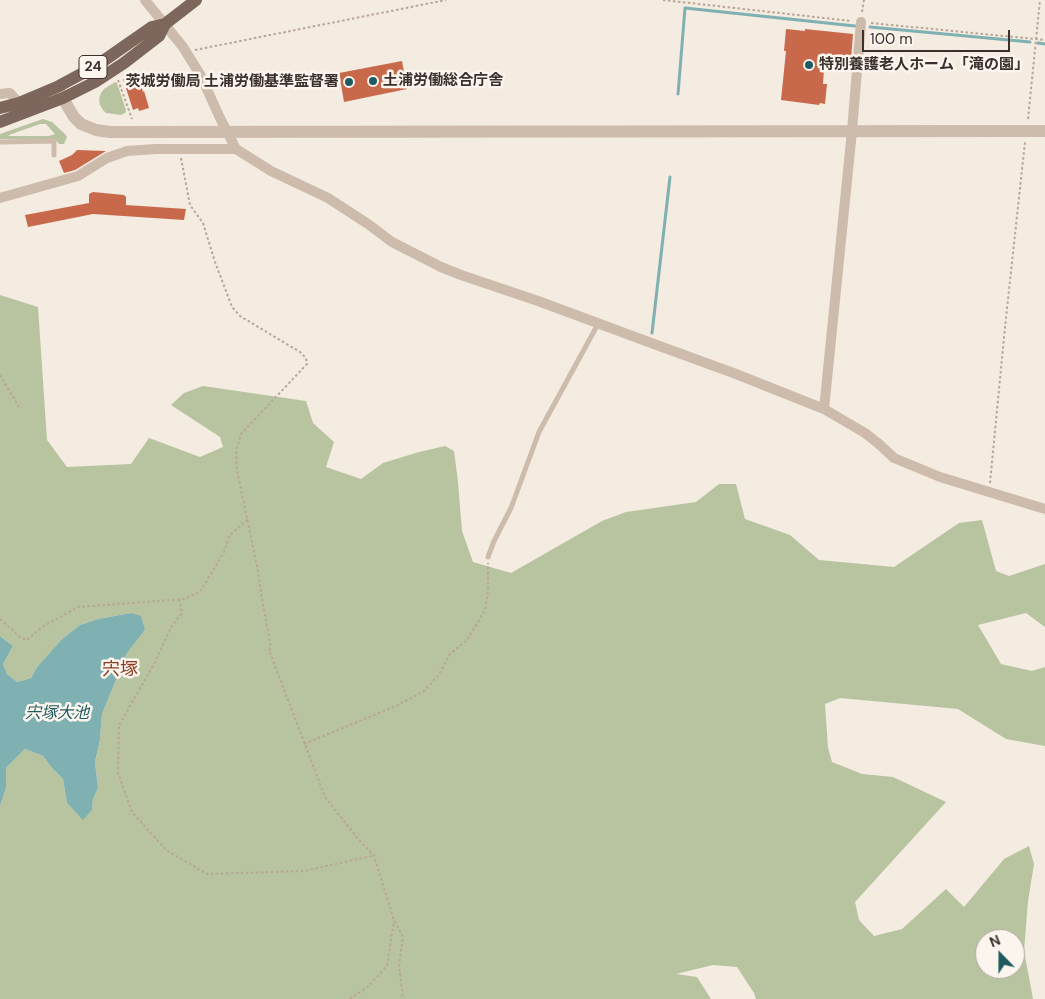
<!DOCTYPE html>
<meta charset="utf-8">
<style>
body{margin:0}
#map{position:relative;width:1045px;height:999px;overflow:hidden;background:#f4ebe1;font-family:"DM Sans",sans-serif}
canvas{display:block}
.north{position:absolute;left:975px;top:929px;width:50px;height:50px;box-sizing:border-box;background:#fbf5ee;border:1px solid #aea6a0;border-radius:50%;rotate:338deg;font-size:14px;font-weight:700;line-height:20px;text-align:center;color:#3b302b}
.north::after{content:'';display:block;margin:auto;width:18px;height:22px;background:#1f5a5e;clip-path:polygon(50% 0,100% 100%,50% 72%,0 100%)}
.scale{position:absolute;left:862px;top:30px;width:148px;height:22px;box-sizing:border-box;border:2px solid #3b302b;border-top:0;padding-left:6px;font-size:15px;line-height:18px;white-space:nowrap;color:#3b302b;-webkit-text-stroke:4px #fbf5ee;paint-order:stroke}
</style>
<div id="map">
<canvas width="1045" height="999"></canvas>
<div class="north">N</div>
<div class="scale">100 m</div>
</div>
<script>
const g = document.querySelector('canvas').getContext('2d');
g.lineJoin = 'round';
function fillPath(path, color) { g.fillStyle = color; g.fill(path, 'evenodd'); }
const shape = rows => new Path2D(rows.map(r => 'M' + r).join(''));
function trace(path, color, width, dash) { g.strokeStyle = color; g.lineWidth = width; g.lineCap = dash ? 'butt' : 'round'; g.setLineDash(dash || []); g.stroke(path); }
function drawText(font, color, halo, rows, align = 'center') {
  g.font = font + ' "DM Sans","Noto Sans JP",sans-serif'; g.lineWidth = 5; g.setLineDash([]); g.textBaseline = 'middle'; g.strokeStyle = halo; g.fillStyle = color; for (const [text, x, y, turn = 0] of rows) {
    g.save(); g.translate(x, y); g.rotate((+turn || 0) * Math.PI / 180); g.textAlign = isNaN(turn) ? turn : align; if (halo) g.strokeText(text, 0, 0); g.fillText(text, 0, 0); g.restore();
  }
}
fillPath(shape([
 [115,82,117,83,126,110,125,113,121,115,106,113,103,110,100,105,99,99,101,93,104,89],
 [43,119,52,122,65,134,67,137,64,144,59,144,55,139,0,139,0,134],
 [40,124,46,124,55,134,49,136,9,136,9,135],
 [0,295,38,307,47,440,67,467,131,464,149,438,200,457,223,447,220,437,171,405,184,393,203,386,306,401,313,423,334,442,326,467,361,479,383,463,419,452,445,446,454,451,458,482,462,531,473,562,511,573,602,521,626,512,696,502,719,484,736,484,745,519,790,535,819,560,894,567,959,523,982,520,996,571,1009,576,1045,564,1045,627,1026,613,978,625,1001,664,1032,671,1045,667,1045,746,1006,739,958,709,840,698,825,704,828,748,832,762,862,774,893,777,946,802,855,902,859,920,874,936,902,929,946,889,964,907,1004,859,1029,846,1034,864,1028,901,1024,951,1033,999,756,999,754,993,737,967,713,965,676,974,697,977,711,999,0,999,0,806,6,788,6,768,25,749,43,756,52,768,63,779,67,803,83,819,92,810,93,799,98,788,95,762,100,740,102,714,127,653,145,630,131,613,98,619,80,625,62,639,37,667,31,678,17,682,7,674,3,664,13,646,0,636],
 [985,939,1015,939,1015,969,985,969]
]), '#b8c4a0');
fillPath(shape([
 [131,613,141,616,145,630,127,653,102,714,100,740,95,762,98,788,93,799,92,810,83,820,67,803,63,779,52,768,43,756,25,749,6,768,6,788,0,806,0,636,13,646,3,664,7,674,17,682,31,678,37,667,62,639,80,625,98,619]
]), '#7fb0b2');
trace(shape([
 [870,27,1030,42],
 [1038,43,1045,44],
 [678,94,685,8,855,26],
 [652,333,670,177]
]), '#7fb0b2', 3);
fillPath(shape([
 [786,29,805,31,805,29,853,34,851,59,848,59,848,62,834,61,833,70,824,69,823,84,827,84,825,104,820,103,819,105,781,100,786,51,784,51],
 [402,61,407,89,344,102,339,73],
 [138,75,143,92,144,91,149,108,139,111,138,108,133,110,123,79],
 [77,150,106,151,75,170,64,173,59,161,72,155],
 [93,192,124,195,126,197,126,205,186,209,184,220,93,214,28,227,25,215,89,203,89,194]
]), '#c8694b');
trace(shape([
 [663,0,851,21],
 [862,12,864,0],
 [871,23,1045,40],
 [195,50,446,0],
 [118,80,132,119],
 [1028,119,1040,0],
 [181,158,190,205,203,223,215,262,232,307,240,316,300,352,306,358,307,364,241,434,236,451,237,470,258,571,262,599,271,648,269,650,325,797,359,840,374,856,394,920,403,937,399,966,403,999],
 [0,375,19,407],
 [990,483,1005,327,1025,142],
 [179,599,182,613,171,627,154,664,119,725,118,773,132,812,166,850,207,874,304,871,372,856],
 [0,619,20,637,27,640,42,627,78,607,183,599,200,592,224,552,229,536,248,519],
 [304,744,396,706,424,691,438,676,450,654,467,640,485,610,488,591,488,563],
 [350,999,369,986,387,966,394,921]
]), '#b9a596', 2, [2.5, 2.5]);
trace(shape([
 [0,142,54,141,54,155],
 [488,557,494,541,511,508,539,432,598,324]
]), '#cdbbac', 5);
trace(shape([
 [145,0,183,47,201,76,220,118,236,149,271,171,328,198,368,224,392,242,441,267,461,275,538,301,654,344,736,374,824,409,865,433,879,444,894,458,940,477,1045,509],
 [0,94,10,93,19,103],
 [0,198,78,176,107,158,127,151,156,149,236,149],
 [824,409,852,131,861,22]
]), '#cdbbac', 10);
trace(shape([
 [58,89,68,107,74,117,81,124,96,130,110,132,1045,131]
]), '#cdbbac', 12);
trace(shape([
 [0,108,19,103,57,87,96,66,152,27,165,24],
 [0,122,63,98,95,82,124,63,159,36,165,24,196,0]
]), '#7d675c', 12);
for (const [x, y, r, color] of [
 [809,65,5,"#1f5a5e"],
 [373,81,5,"#1f5a5e"],
 [349,82,5,"#1f5a5e"]
]) { const dot = new Path2D(); dot.arc(x, y, r, 0, 2 * Math.PI); g.fillStyle = color; g.fill(dot); trace(dot, '#fbf5ee', 2); }
for (const [x, y, w] of [
 [93,67,28]
]) { const box = new Path2D(); box.roundRect(x - w / 2, y - 11.5, w, 23, 4); g.fillStyle = '#fbf5ee'; g.fill(box); trace(box, '#3b302b', 1); }
drawText('bold 14px', '#3b302b', null, [
 ["24",93,67]
]);
drawText('bold 15px', '#3b302b', '#fbf5ee', [
 ["特別養護老人ホーム「滝の園」",819,65],
 ["土浦労働総合庁舎",383,81],
 ["茨城労働局 土浦労働基準監督署",339,82,"right"]
], 'left');
drawText('italic 16px', '#1f5a5e', '#fbf5ee', [
 ["宍塚大池",57,714]
]);
drawText('18px', '#8c3b22', '#fbf5ee', [
 ["宍塚",120,670]
]);
</script>
